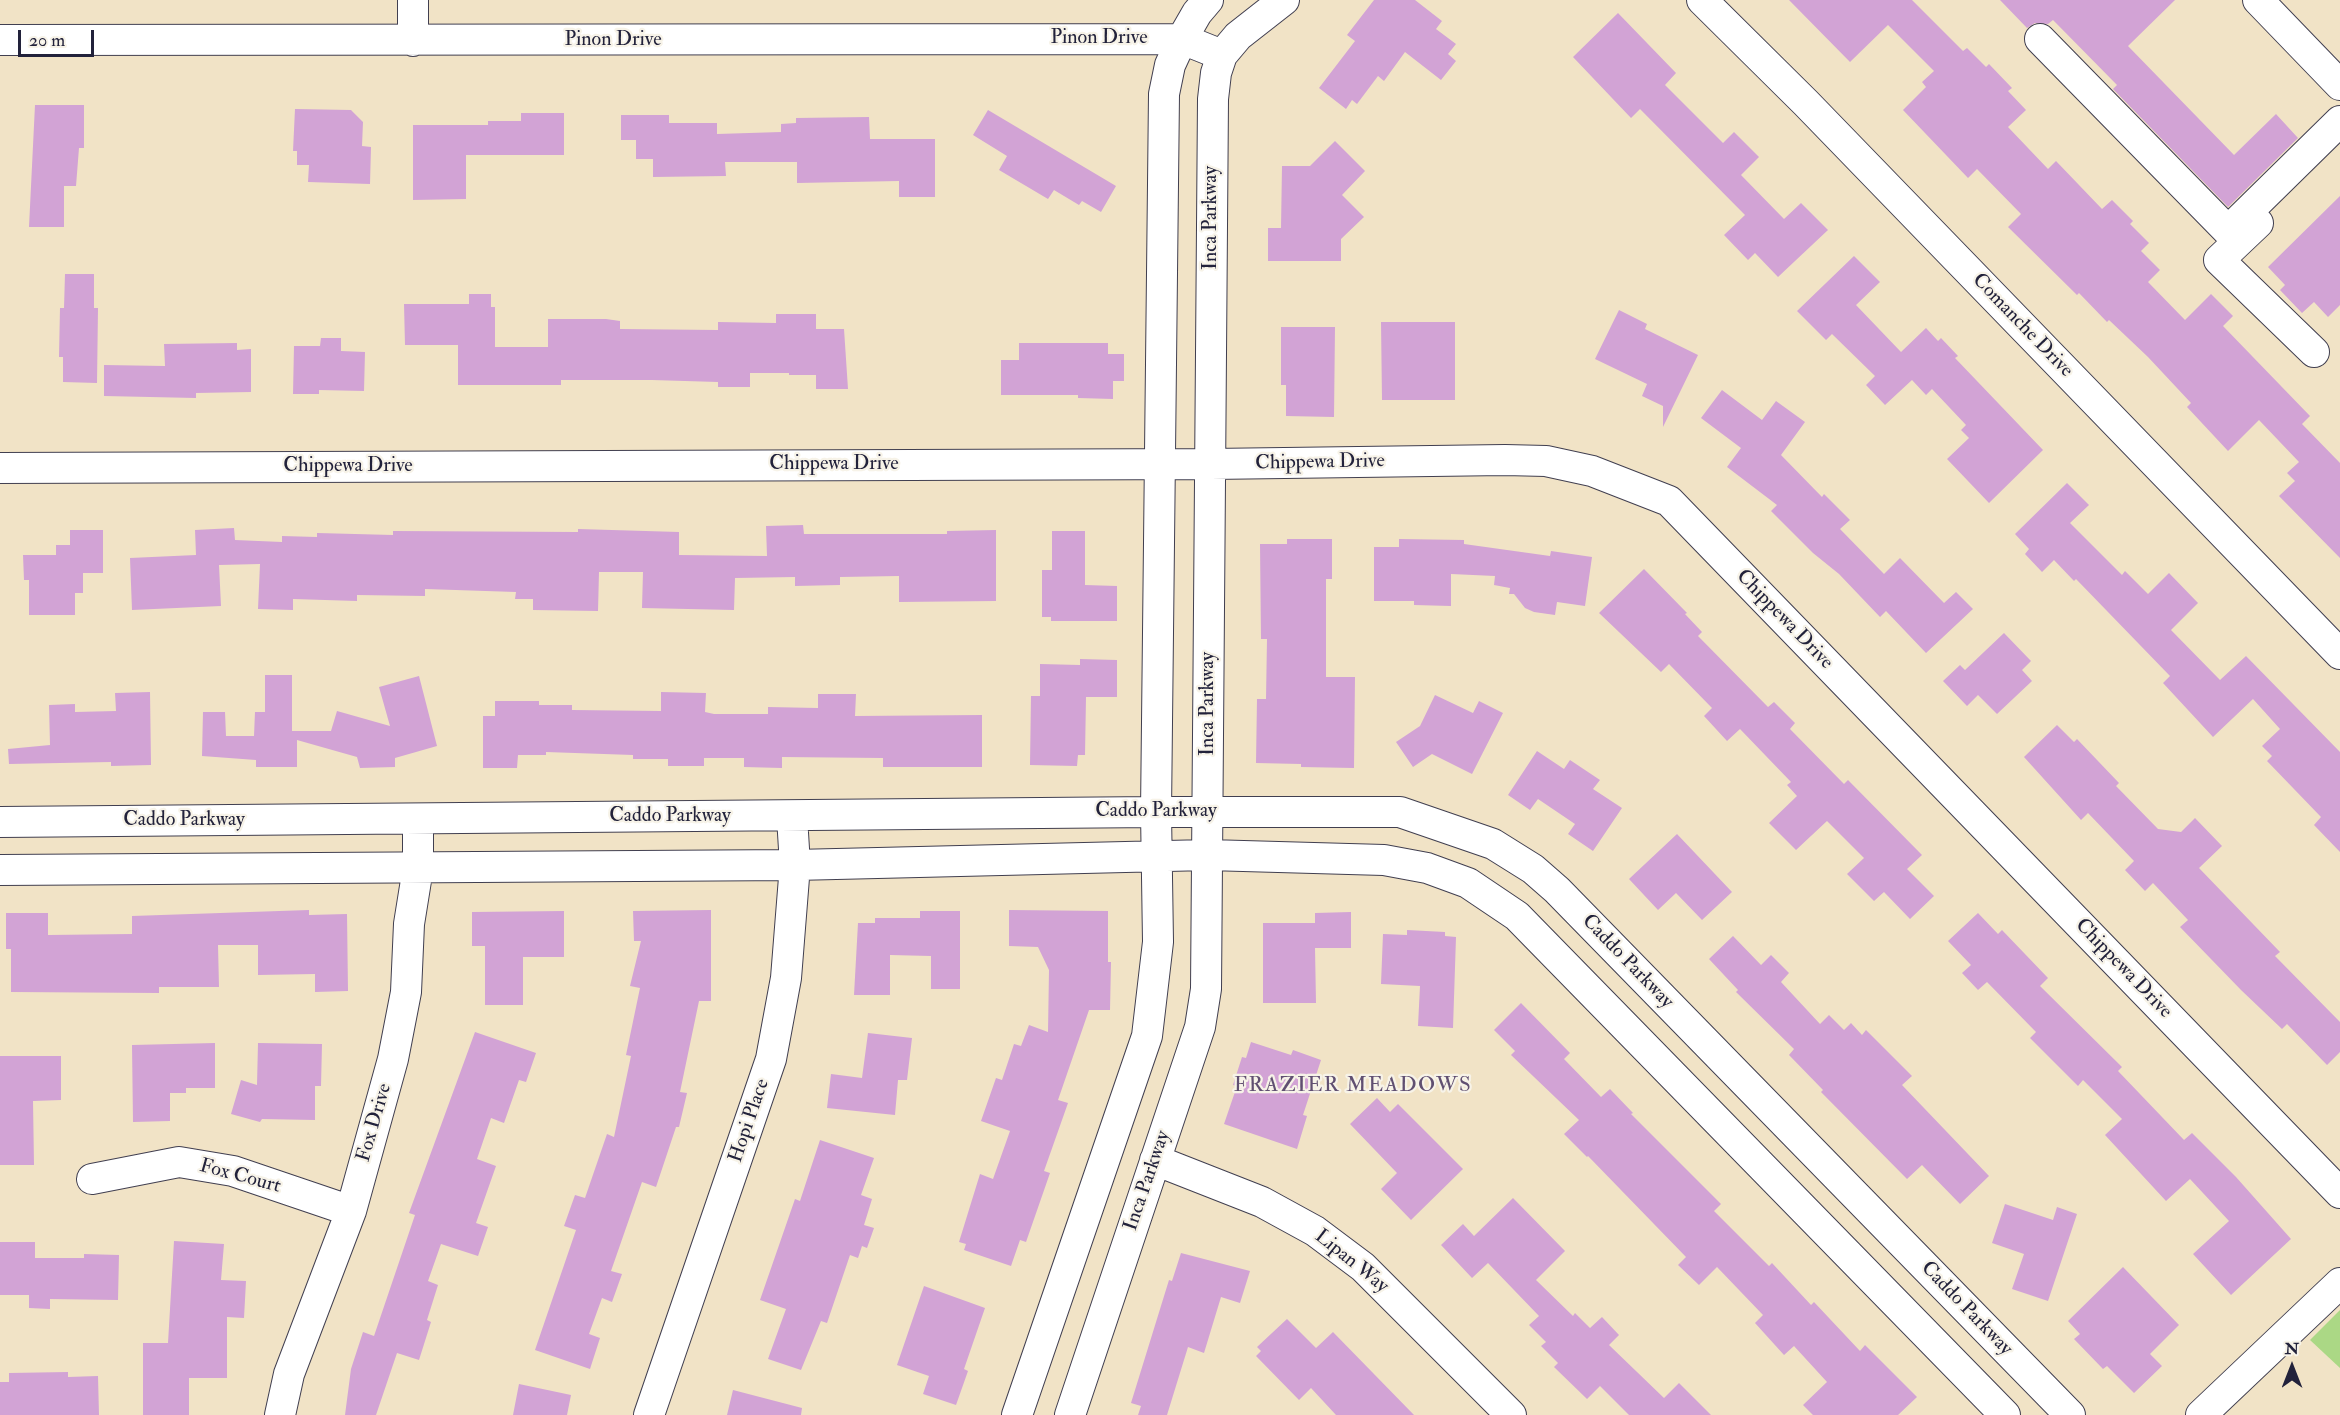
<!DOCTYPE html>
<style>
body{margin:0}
#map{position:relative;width:2340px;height:1415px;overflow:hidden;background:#f1e3c6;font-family:"IM FELL Double Pica",serif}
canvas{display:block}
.north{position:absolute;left:2262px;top:1337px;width:60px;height:60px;-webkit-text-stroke:4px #f7f3e8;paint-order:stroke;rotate:0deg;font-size:16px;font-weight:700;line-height:24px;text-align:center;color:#22223b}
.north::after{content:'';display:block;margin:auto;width:21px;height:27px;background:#22223b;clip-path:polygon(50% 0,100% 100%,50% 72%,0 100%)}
.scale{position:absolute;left:18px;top:30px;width:76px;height:27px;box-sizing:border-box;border:3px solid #22223b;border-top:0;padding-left:8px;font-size:18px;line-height:21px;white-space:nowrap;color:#22223b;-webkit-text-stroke:4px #f7f3e8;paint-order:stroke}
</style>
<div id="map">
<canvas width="2340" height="1415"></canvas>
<div class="north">N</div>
<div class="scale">20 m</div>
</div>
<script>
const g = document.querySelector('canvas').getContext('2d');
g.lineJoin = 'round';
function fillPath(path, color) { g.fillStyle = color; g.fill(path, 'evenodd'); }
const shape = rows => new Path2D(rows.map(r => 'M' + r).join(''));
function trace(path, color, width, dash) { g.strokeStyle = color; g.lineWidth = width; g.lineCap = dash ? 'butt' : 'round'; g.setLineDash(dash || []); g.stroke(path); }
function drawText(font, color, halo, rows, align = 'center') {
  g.font = font + ' "IM FELL Double Pica",serif'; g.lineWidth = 4.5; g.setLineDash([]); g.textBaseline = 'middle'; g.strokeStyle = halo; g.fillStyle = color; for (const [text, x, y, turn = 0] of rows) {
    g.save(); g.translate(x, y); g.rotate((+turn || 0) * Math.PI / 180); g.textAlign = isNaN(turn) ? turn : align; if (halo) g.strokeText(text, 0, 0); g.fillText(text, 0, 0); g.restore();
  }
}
fillPath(shape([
 [2340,1310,2340,1368,2310,1340]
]), '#abd885');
fillPath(shape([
 [1374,0,1415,0,1442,21,1436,29,1456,44,1448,54,1456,61,1441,80,1405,52,1384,81,1378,76,1357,104,1352,100,1346,109,1319,88,1355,41,1347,35],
 [1789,0,1912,0,1963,51,1967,48,1986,67,1989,64,2012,88,2008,91,2026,110,2008,127,2048,169,2056,161,2102,209,2112,200,2133,221,2130,224,2149,243,2141,251,2160,270,2148,282,2185,320,2211,294,2233,316,2223,326,2310,416,2302,424,2340,463,2340,558,2279,496,2295,481,2287,473,2299,462,2259,420,2228,451,2187,407,2191,403,2148,357,2109,320,2107,322,2079,293,2077,295,2008,227,2021,214,1977,169,1968,178,1903,110,1926,87,1922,82,1934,71,1888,25,1850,62],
 [2000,0,2175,0,2128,46,2234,155,2276,114,2298,138,2228,207,2113,89,2117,85,2053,20,2048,24,2035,23,2027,28],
 [1618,13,1676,73,1665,85,1723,143,1734,132,1759,157,1741,175,1784,219,1801,203,1828,230,1778,277,1755,253,1748,260,1724,235,1745,215,1640,109,1631,118,1573,57],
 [35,105,84,105,84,148,79,148,76,186,64,186,64,227,29,227],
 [295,109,351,110,363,122,362,146,371,147,370,184,308,182,309,165,297,165,297,151,293,151],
 [988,110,1116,186,1101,212,1082,201,1079,205,1054,190,1048,199,999,170,1007,156,973,135],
 [521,113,564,113,564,155,466,155,466,199,413,200,413,125,488,125,488,121,521,121],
 [621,115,669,115,669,123,717,123,717,134,781,132,781,124,796,123,796,118,869,117,870,139,935,139,935,197,899,197,899,181,797,183,797,162,725,162,726,176,653,177,653,159,636,159,636,140,621,140],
 [1335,141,1365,171,1342,195,1364,217,1341,239,1341,261,1268,261,1268,228,1281,228,1282,166,1310,166],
 [2340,196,2340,305,2328,317,2314,302,2302,313,2280,290,2285,285,2268,267],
 [1854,256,1880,282,1856,305,1901,352,1926,328,1938,341,1941,338,1958,356,1955,358,2043,450,1989,503,1947,459,1969,438,1961,430,1966,425,1932,389,1926,395,1912,380,1885,405,1866,385,1875,376,1832,334,1826,340,1797,311],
 [65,274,94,274,94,308,98,308,97,383,63,382,63,357,59,357,60,308,64,308],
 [469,294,491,294,491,307,495,307,495,347,548,347,548,319,606,319,620,321,620,329,718,330,718,322,776,323,776,314,816,314,816,329,844,329,848,389,816,389,816,375,789,375,789,373,750,373,750,387,718,387,718,382,652,380,561,380,561,385,458,385,458,345,405,345,404,304,469,304],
 [1619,310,1647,324,1645,329,1698,355,1663,427,1663,406,1642,396,1647,384,1595,359],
 [1381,322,1455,322,1455,400,1382,400],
 [1281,327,1335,327,1334,417,1286,416,1286,385,1281,385],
 [321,338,341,338,341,351,365,352,364,391,319,390,319,394,293,394,294,346,320,346],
 [237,343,237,350,251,349,251,392,196,393,196,398,104,396,104,365,165,366,164,344],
 [1019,343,1108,343,1108,354,1124,354,1124,381,1113,381,1113,399,1078,398,1078,395,1001,395,1001,360,1019,360],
 [1722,390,1762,420,1776,401,1805,422,1781,455,1822,497,1824,494,1850,520,1840,529,1884,574,1900,558,1944,603,1956,592,1973,609,1926,653,1886,611,1880,617,1839,574,1813,553,1771,511,1777,505,1727,467,1741,448,1701,418],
 [2067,483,2089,505,2070,523,2122,575,2125,571,2148,594,2169,573,2198,603,2171,630,2220,680,2246,656,2340,752,2340,852,2314,825,2321,817,2267,761,2272,756,2262,746,2280,729,2253,699,2213,737,2163,683,2170,676,2076,579,2074,581,2054,560,2042,572,2025,554,2029,549,2015,534],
 [803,525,804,534,947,534,947,531,996,530,996,601,899,602,899,576,840,577,840,585,795,586,795,577,735,578,734,610,642,608,643,572,599,572,598,611,533,610,533,599,515,599,516,592,425,589,425,596,357,595,357,601,293,599,293,610,258,609,260,564,219,565,221,606,132,610,130,558,196,555,195,530,234,528,235,540,282,542,282,536,317,537,317,533,393,535,393,531,578,532,578,529,679,532,679,555,767,556,766,526],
 [70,530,103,530,103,573,83,573,83,593,75,593,75,615,29,615,29,580,24,580,23,555,56,555,56,545,70,545],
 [1052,531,1085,531,1085,585,1117,586,1117,621,1051,621,1051,617,1042,617,1042,570,1052,570],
 [1287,539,1332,539,1332,579,1326,579,1326,677,1355,677,1354,768,1301,767,1301,764,1256,763,1257,699,1266,699,1267,639,1261,639,1260,544,1287,544],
 [1399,539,1464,540,1464,544,1550,556,1551,551,1592,557,1585,606,1557,602,1555,615,1534,612,1525,608,1514,594,1509,594,1510,588,1494,585,1495,576,1451,574,1451,606,1414,605,1414,601,1374,601,1374,547,1399,547],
 [1644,569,1687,613,1685,614,1702,632,1698,636,1768,707,1774,702,1795,723,1790,729,1844,784,1848,780,1922,855,1907,869,1934,896,1910,919,1884,892,1874,901,1847,874,1864,858,1827,821,1796,850,1769,823,1797,796,1787,785,1791,782,1740,729,1727,741,1704,716,1712,708,1669,664,1661,672,1599,613],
 [2004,633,2031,661,2022,670,2032,681,1997,714,1978,695,1967,706,1943,681,1960,665,1965,670],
 [1080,659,1117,660,1117,697,1086,697,1085,755,1078,755,1077,766,1030,765,1031,696,1040,696,1040,664,1080,665],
 [265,675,292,675,292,731,331,731,337,711,390,726,379,687,419,676,437,746,395,758,395,767,360,768,357,757,297,740,297,767,256,767,256,760,202,756,203,712,225,712,226,736,254,736,255,712,265,712],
 [150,692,151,765,111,766,111,762,9,764,8,749,50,745,49,705,75,704,75,712,116,711,115,693],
 [661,692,706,693,705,712,714,714,768,714,768,707,818,708,818,694,856,694,855,716,982,715,982,767,883,767,883,758,782,757,782,768,744,767,744,758,704,758,704,766,668,766,668,759,633,759,633,755,546,752,546,755,518,755,517,768,483,768,483,716,495,716,495,701,539,701,539,705,572,705,572,710,661,711],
 [1435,695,1473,713,1479,701,1503,713,1472,774,1432,754,1413,767,1396,742,1420,726],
 [2057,725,2074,742,2077,739,2119,783,2116,786,2158,829,2181,832,2195,818,2222,846,2199,868,2280,952,2275,956,2340,1022,2340,1052,2327,1065,2287,1024,2282,1029,2241,990,2180,927,2188,920,2153,883,2145,891,2125,870,2134,861,2088,813,2081,820,2024,757],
 [1537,751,1564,769,1570,760,1600,780,1593,789,1622,808,1593,851,1568,834,1575,824,1538,799,1530,810,1508,795],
 [1677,834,1732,892,1702,920,1676,893,1658,910,1629,879],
 [309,910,309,915,347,914,348,991,315,992,315,974,258,975,258,945,218,945,219,987,159,987,159,993,11,992,11,949,6,949,6,913,48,913,48,935,132,934,132,916],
 [711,910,711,1001,699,1001,680,1092,687,1093,679,1127,676,1127,656,1187,642,1182,611,1271,622,1274,612,1302,602,1298,589,1334,600,1338,590,1369,535,1350,576,1230,564,1226,575,1195,585,1198,607,1134,614,1137,631,1056,626,1055,640,988,630,986,641,941,634,941,633,911],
 [1009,910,1108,911,1108,962,1111,962,1110,1010,1089,1010,1058,1100,1068,1103,1044,1171,1050,1173,1026,1242,1020,1240,1011,1266,964,1250,966,1244,959,1242,980,1174,993,1179,1010,1131,981,1121,996,1078,1002,1080,1014,1044,1021,1046,1029,1025,1048,1032,1049,970,1038,947,1009,946],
 [564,911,564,957,523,957,523,1005,485,1005,485,946,472,946,472,912],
 [920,911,960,911,960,989,931,989,931,956,890,955,890,995,854,995,858,923,875,923,875,918,920,918],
 [1351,912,1351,948,1315,948,1316,1003,1263,1003,1263,923,1315,923,1315,913],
 [1978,913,1998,934,2002,930,2048,978,2040,986,2122,1067,2118,1071,2184,1140,2192,1133,2236,1177,2291,1239,2231,1295,2193,1254,2229,1221,2190,1179,2166,1201,2105,1135,2122,1119,2083,1080,2078,1086,2030,1038,2036,1032,1987,982,1978,990,1962,973,1971,965,1948,941],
 [1407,930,1445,932,1445,936,1456,937,1453,1028,1418,1026,1420,986,1381,984,1383,934,1407,935],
 [1733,936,1761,965,1771,955,1789,973,1781,982,1820,1024,1829,1015,1844,1030,1851,1023,1862,1035,1866,1030,1912,1076,1902,1085,1989,1176,1960,1204,1922,1165,1907,1179,1821,1092,1823,1090,1789,1055,1794,1049,1736,992,1738,990,1709,959],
 [1521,1003,1570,1053,1564,1059,1601,1097,1610,1089,1633,1113,1631,1114,1721,1204,1714,1211,1769,1266,1772,1263,1811,1305,1814,1302,1860,1351,1865,1345,1917,1397,1898,1415,1813,1415,1803,1405,1827,1382,1794,1346,1784,1355,1755,1323,1763,1315,1717,1267,1699,1285,1678,1265,1686,1257,1588,1156,1587,1157,1564,1134,1579,1120,1511,1055,1515,1051,1494,1030],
 [475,1032,536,1053,526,1082,519,1080,504,1123,491,1118,477,1159,496,1166,476,1223,488,1227,478,1256,441,1244,428,1281,438,1285,427,1320,431,1322,419,1360,397,1353,376,1415,345,1415,351,1369,363,1332,374,1336,415,1215,409,1213],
 [868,1033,912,1038,907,1080,898,1080,895,1115,827,1108,831,1074,862,1078],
 [1251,1042,1291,1055,1293,1050,1321,1060,1303,1115,1307,1116,1297,1149,1224,1124,1237,1086,1233,1085,1242,1057,1246,1058],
 [215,1043,215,1088,186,1088,186,1093,170,1093,170,1121,133,1122,132,1045],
 [258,1043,322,1044,321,1086,315,1086,315,1120,262,1119,260,1122,231,1114,241,1080,257,1085],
 [0,1056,61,1056,61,1100,33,1101,34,1165,0,1165],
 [1377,1098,1390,1112,1398,1104,1463,1169,1411,1220,1381,1189,1397,1173,1350,1124],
 [820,1140,874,1158,861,1195,872,1199,864,1225,874,1228,867,1248,862,1246,858,1258,850,1255,827,1323,821,1321,801,1370,768,1359,786,1309,760,1300,795,1199,800,1201],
 [1513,1198,1565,1251,1536,1280,1573,1316,1575,1313,1590,1328,1602,1317,1619,1335,1609,1345,1664,1398,1679,1383,1711,1415,1629,1415,1600,1386,1587,1399,1554,1367,1558,1363,1541,1346,1546,1342,1529,1325,1539,1316,1488,1263,1472,1278,1441,1245,1463,1224,1474,1236],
 [2005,1204,2053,1220,2057,1207,2077,1214,2048,1301,2012,1289,2024,1254,1992,1243],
 [174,1241,224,1244,221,1280,246,1281,244,1318,227,1317,227,1378,189,1378,189,1415,143,1415,143,1343,168,1343],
 [0,1242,35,1242,35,1258,84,1258,84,1254,119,1255,118,1300,50,1299,50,1309,29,1308,29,1295,0,1295],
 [1181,1253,1250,1271,1240,1303,1221,1297,1204,1353,1188,1347,1167,1415,1138,1415,1141,1406,1131,1403,1169,1280,1172,1281],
 [2123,1267,2179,1325,2150,1354,2162,1366,2134,1393,2107,1366,2103,1369,2074,1339,2080,1334,2068,1321],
 [924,1286,985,1308,964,1369,968,1371,956,1405,923,1394,929,1376,897,1365],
 [1287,1319,1316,1348,1333,1332,1414,1415,1336,1415,1311,1388,1299,1400,1256,1356,1261,1351,1257,1347],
 [68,1372,68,1377,98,1376,99,1415,0,1415,0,1382,9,1382,9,1373],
 [519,1384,571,1395,567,1415,513,1415],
 [733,1390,802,1408,801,1415,727,1415]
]), '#d2a3d5');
const minor = shape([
 [1702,0,1806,103,2340,654],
 [2258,0,2340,85],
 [2040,39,2228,231,2340,121],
 [0,40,1182,39,1222,55],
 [413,41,413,0],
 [2258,223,2219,260,2314,352],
 [0,468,1211,464,1505,460,1546,461,1592,471,1669,501,2340,1193],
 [0,822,1156,812,1400,812,1493,844,1533,869,1557,890,2070,1415],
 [0,870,795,865,1208,855,1384,860,1427,868,1468,883,1517,916,2005,1415],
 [1155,1160,1262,1202,1315,1231,1363,1267,1511,1415],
 [92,1179,179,1162,233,1171,351,1211],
 [280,1415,289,1374,351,1211,393,1059,406,992,409,924,418,868,418,819],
 [649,1415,771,1059,786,978,795,865,792,817],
 [1017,1415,1147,1036,1158,942,1156,812,1164,94,1170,65,1182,39,1197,13,1208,0],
 [1070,1415,1200,1027,1206,989,1213,99,1216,73,1222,55,1238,36,1284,0],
 [2201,1415,2340,1283]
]);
trace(minor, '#413f50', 32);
trace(minor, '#fff', 30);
drawText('20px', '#22223b', '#f7f3e8', [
 ["Pinon Drive",1099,39],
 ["Pinon Drive",613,41],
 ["Inca Parkway",1212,218,-90],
 ["Comanche Drive",2022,326,46],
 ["Chippewa Drive",1320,463,-1],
 ["Chippewa Drive",834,465],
 ["Chippewa Drive",348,467],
 ["Chippewa Drive",1784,620,46],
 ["Inca Parkway",1209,704,-90],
 ["Caddo Parkway",1156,812],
 ["Caddo Parkway",670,817],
 ["Caddo Parkway",184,821],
 ["Caddo Parkway",1627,962,46],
 ["Chippewa Drive",2123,969,46],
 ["Hopi Place",750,1121,-71],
 ["Fox Drive",375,1123,-74],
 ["Fox Court",240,1177,15],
 ["Inca Parkway",1148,1181,-71],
 ["Lipan Way",1351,1262,39],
 ["Caddo Parkway",1966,1309,46]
]);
g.letterSpacing = '1.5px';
drawText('21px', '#604f71', '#f7f3e8', [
 ["FRAZIER MEADOWS",1353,1086]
]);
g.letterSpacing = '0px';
</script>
